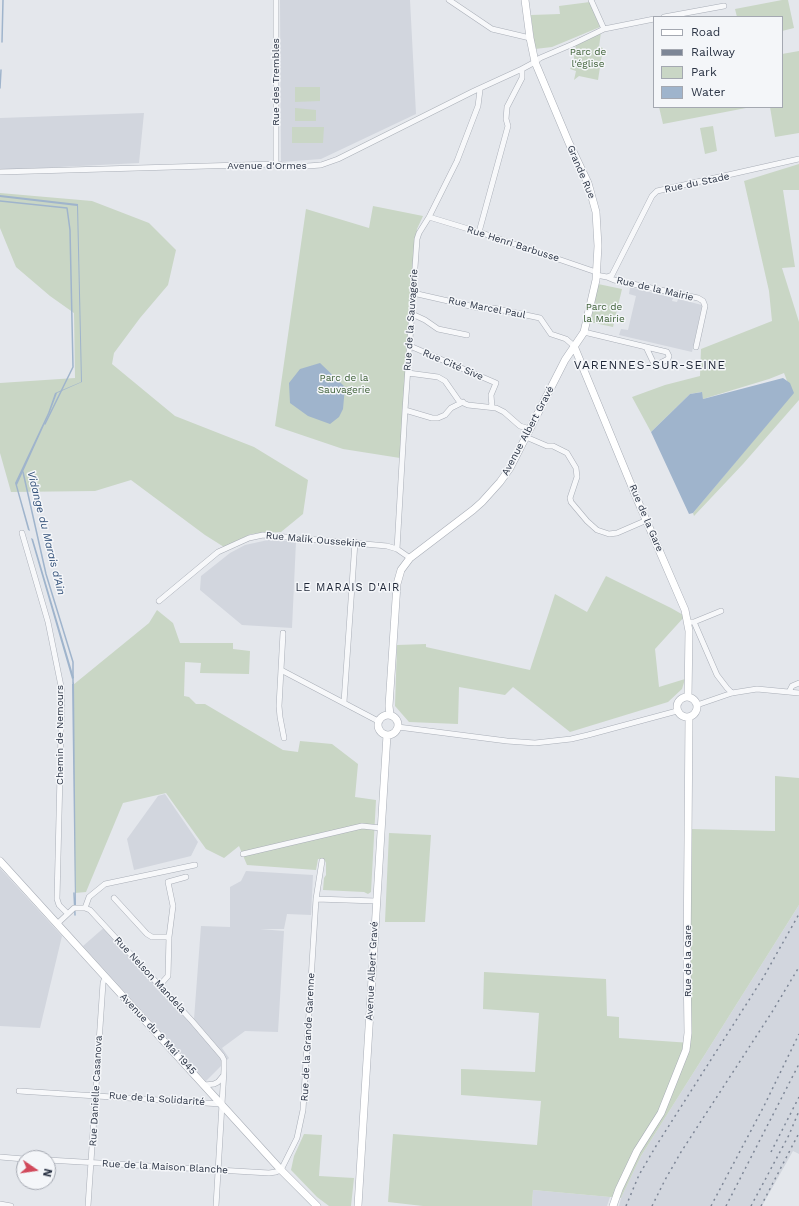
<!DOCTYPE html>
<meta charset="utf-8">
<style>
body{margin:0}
#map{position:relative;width:799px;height:1206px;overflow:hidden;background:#e4e7ec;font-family:"Work Sans",sans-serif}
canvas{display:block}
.legend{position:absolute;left:653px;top:16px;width:130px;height:92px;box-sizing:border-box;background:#f4f6f9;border:1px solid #a4a8b1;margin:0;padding:5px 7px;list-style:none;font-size:12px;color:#2b3445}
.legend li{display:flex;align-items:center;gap:8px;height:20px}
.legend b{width:20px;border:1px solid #a4a8b1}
.north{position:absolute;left:16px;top:1150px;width:40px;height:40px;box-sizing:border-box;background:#f4f6f9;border:1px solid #a4a8b1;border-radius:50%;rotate:103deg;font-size:11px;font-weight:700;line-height:16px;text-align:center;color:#2b3445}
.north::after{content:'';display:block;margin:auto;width:14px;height:18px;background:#d1495b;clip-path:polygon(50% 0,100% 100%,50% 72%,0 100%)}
</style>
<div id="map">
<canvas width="799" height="1206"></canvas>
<ul class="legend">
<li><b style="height:5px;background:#fff"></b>Road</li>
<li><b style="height:5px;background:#7d8696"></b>Railway</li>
<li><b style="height:11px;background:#c9d6c5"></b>Park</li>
<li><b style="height:11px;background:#9fb4cc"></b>Water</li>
</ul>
<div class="north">N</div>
</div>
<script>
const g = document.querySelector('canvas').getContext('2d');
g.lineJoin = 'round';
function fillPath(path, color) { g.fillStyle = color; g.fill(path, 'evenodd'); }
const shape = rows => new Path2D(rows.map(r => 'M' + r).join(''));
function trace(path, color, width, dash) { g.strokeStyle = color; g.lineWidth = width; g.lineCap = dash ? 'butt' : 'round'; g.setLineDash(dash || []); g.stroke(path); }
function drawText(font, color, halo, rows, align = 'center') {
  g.font = font + ' "Work Sans",sans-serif'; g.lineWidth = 3; g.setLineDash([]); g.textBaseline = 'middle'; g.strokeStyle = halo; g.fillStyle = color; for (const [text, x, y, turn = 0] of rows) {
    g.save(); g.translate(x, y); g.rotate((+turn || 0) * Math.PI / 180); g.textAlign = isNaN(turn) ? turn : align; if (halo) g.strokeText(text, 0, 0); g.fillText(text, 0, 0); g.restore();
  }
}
fillPath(shape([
 [280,0,410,0,416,114,321,159,281,162],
 [144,113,139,163,0,170,0,118],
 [630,287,673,298,672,301,677,302,678,299,702,305,692,352,619,335,621,329,628,330,636,296,629,294],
 [268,540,296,541,292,628,242,625,200,590,201,576,230,553,245,545],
 [165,794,198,842,191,856,134,870,127,839,158,796],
 [0,868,62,936,40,1028,0,1026],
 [246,871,313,875,311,915,287,914,284,929,260,929,284,931,278,1032,245,1031,222,1048,229,1058,206,1081,83,946,107,925,194,1019,201,926,230,927,230,887,241,881],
 [799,905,799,1154,793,1151,762,1206,619,1206,621,1198,641,1156],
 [533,1190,610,1197,607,1206,532,1206]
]), '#d2d6de');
fillPath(shape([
 [782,0,788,0,794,28,782,31,782,17,737,17,735,9],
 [590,2,600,27,552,47,535,49,531,15,560,14,559,6],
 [601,32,599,47,603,48,598,80,579,76,574,80,576,71,570,69,573,64,576,44],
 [799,51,799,133,775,137,770,107,782,107,782,54],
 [295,87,320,87,320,101,295,102],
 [659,107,745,107,746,108,663,124],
 [295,108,316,110,316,121,295,121],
 [713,126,717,151,705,154,700,128],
 [292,127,324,127,323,143,292,143],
 [799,164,799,190,783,190,795,267,782,268,799,322,799,400,743,464,694,516,693,513,792,394,784,373,769,379,703,399,701,392,690,394,651,432,632,397,665,385,700,376,701,349,772,321,769,291,744,181],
 [0,193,92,201,149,223,176,250,168,285,140,318,114,353,112,364,175,416,254,447,308,480,303,514,281,532,251,534,224,547,205,535,131,480,95,491,11,492,0,453,0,383,75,378,74,313,50,296,16,267,0,228],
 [373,206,423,216,417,229,400,458,343,449,275,426,306,209,369,228],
 [598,284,622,289,613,327,590,322],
 [606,576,671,608,685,616,655,649,659,687,685,679,682,689,668,702,570,732,513,687,505,695,459,687,458,724,409,722,395,706,397,645,426,644,426,647,530,670,555,594,587,612],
 [157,610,173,623,180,643,233,643,233,649,250,651,249,674,200,673,201,663,185,662,184,696,189,697,196,704,205,704,283,750,298,752,300,741,332,744,358,764,355,797,376,800,371,892,368,894,364,892,323,890,324,878,326,875,326,863,324,859,318,859,316,870,247,865,239,846,224,858,206,849,166,793,123,803,86,892,75,893,73,685,149,623],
 [775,776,799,778,799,905,641,1156,621,1198,533,1190,532,1206,423,1206,388,1202,393,1134,537,1145,541,1101,461,1095,461,1069,535,1072,539,1013,483,1009,484,972,606,979,607,1016,619,1017,619,1038,691,1043,691,829,775,831],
 [389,833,431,835,425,922,385,922],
 [304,1134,322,1135,319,1176,354,1178,351,1206,329,1206,317,1197,291,1170,294,1156]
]), '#c9d6c5');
fillPath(shape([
 [0,195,78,204,82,382,57,393,50,412,17,485,30,531,28,530,15,483,48,413,55,393,81,382,77,206,0,197],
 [320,363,345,387,343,409,339,417,330,424,308,416,290,403,289,383,300,369],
 [783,378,790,383,794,393,693,513,689,514,651,432,690,394,702,392,703,399],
 [31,538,33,539,74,678,72,679],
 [74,682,76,905,75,905,72,684]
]), '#9fb4cc');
trace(shape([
 [2,42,3,0],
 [0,88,1,70],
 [0,201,67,208,70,230,73,367,45,424],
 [23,472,46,574,73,662,73,683],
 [74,893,75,915]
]), '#9fb4cc', 1.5);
const street = shape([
 [276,0,276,164],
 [449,0,492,29,530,38],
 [591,0,604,29],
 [664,17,724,6],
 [0,172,276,164,294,167,321,165,338,159,474,91,522,69,535,62,540,58,573,44,604,29,654,19],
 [429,217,485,234,596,272],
 [479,232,508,126,506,119,507,107,522,78,522,69],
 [596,275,607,277,612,275,652,196,657,191,799,159],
 [607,277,614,280,698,298,703,301,705,306,696,347],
 [413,293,479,308,493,308,540,318,551,334,566,339,574,346],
 [412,314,425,320,438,329,467,335],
 [584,332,667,352,669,356,668,359,655,366,646,347],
 [410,346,496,383,491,395,492,407],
 [408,373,438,377,445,381,459,401,468,405,496,408,504,412,520,426,530,429],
 [405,410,432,418,438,418,445,415,451,408,463,402],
 [526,437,547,446,553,446,567,453,576,468,577,477,570,498,571,502,587,521,597,530,609,534,617,533,647,520],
 [22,533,48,622,62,691,57,899,59,905,67,913],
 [397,549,405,410,417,239,419,233,429,217,457,161,478,106,480,90],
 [159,601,218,552,249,538,263,535,387,546,397,549,410,558],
 [691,622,694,622,721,611],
 [694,622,717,675,727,688,732,693],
 [283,633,279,706,280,717,284,738],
 [281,670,378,721],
 [789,692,792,686,799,683],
 [344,702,355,542],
 [697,705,732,693,757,689,799,693],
 [398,727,507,741,535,743,571,739,588,735,677,711],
 [243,854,362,826,381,828],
 [114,898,147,934,152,937,169,937],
 [316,899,376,901],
 [85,908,89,897,105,884,195,865],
 [57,924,74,908,85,908,90,910,192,1021,222,1056,224,1060,224,1070,216,1206],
 [159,986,168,976,169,937,173,906,168,882,186,877],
 [205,1085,214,1084,218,1082,223,1076],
 [19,1091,221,1104],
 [0,1157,24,1159],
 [48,1160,269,1173,276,1172,281,1170,297,1138,303,1110,316,899,322,861],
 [0,1204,11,1206],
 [88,1206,103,983,105,977]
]);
const secondary = shape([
 [574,346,637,499,685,610,689,631,688,697],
 '677 707a10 10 0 1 1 20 0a10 10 0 1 1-20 0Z',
 '378 725a10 10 0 1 1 20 0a10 10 0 1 1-20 0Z',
 [390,715,389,706,397,584,401,570,410,558,473,510,482,502,500,482,510,468,565,360,584,332,596,280,598,246,596,212,593,201,588,183,569,143,535,62,530,38,525,0],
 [0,861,281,1170,317,1206],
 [358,1206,387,735],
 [613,1206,619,1189,637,1151,661,1113,686,1050,688,1033,687,962,689,717]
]);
trace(street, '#a9aeb7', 6);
trace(secondary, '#a9aeb7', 8);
trace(street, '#f7f8fa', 5);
trace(secondary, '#fff', 7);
trace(shape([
 [771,1152,799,1097],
 [626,1206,639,1175,656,1146,763,978,799,914],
 [652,1206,665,1180,681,1152,772,1012,799,967],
 [711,1206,764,1106,799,1034],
 [726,1206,799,1064],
 [751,1206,789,1135,799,1111],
 [761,1206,799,1133]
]), '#7d8696', 1.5, [2, 4]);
drawText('10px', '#3f6138', '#f4f6f9', [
 ["Parc de",588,52],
 ["l'église",588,64],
 ["Parc de",604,307],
 ["la Mairie",604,319],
 ["Parc de la",344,378],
 ["Sauvagerie",344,390]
]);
drawText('10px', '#2b3445', '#f4f6f9', [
 ["Rue des Trembles",276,82,-90],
 ["Avenue d'Ormes",267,166],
 ["Grande Rue",581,172,67],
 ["Rue du Stade",697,183,-12],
 ["Rue Henri Barbusse",513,244,18],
 ["Rue de la Mairie",655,289,13],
 ["Rue Marcel Paul",487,308,11],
 ["Rue de la Sauvagerie",411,320,-86],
 ["Rue Cité Sive",453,365,23],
 ["Avenue Albert Gravé",528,431,-62],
 ["Rue de la Gare",646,518,67],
 ["Rue Malik Oussekine",316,540,5],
 ["Chemin de Nemours",60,735,-90],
 ["Rue de la Gare",688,961,-90],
 ["Avenue Albert Gravé",372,971,-87],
 ["Rue Nelson Mandela",150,975,47],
 ["Avenue du 8 Mai 1945",158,1034,47],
 ["Rue de la Grande Garenne",308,1037,-87],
 ["Rue Danielle Casanova",96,1091,-87],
 ["Rue de la Solidarité",157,1099,4],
 ["Rue de la Maison Blanche",165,1167,3]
]);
drawText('italic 11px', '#34527a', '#f4f6f9', [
 ["Vidange du Marais d'Ain",46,533,76]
]);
g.letterSpacing = '1px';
drawText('11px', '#1d2536', '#f4f6f9', [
 ["LE MARAIS D'AIR",348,588]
]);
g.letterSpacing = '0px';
g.letterSpacing = '1px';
drawText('12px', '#1d2536', '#f4f6f9', [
 ["VARENNES-SUR-SEINE",650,365]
]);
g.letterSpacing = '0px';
</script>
